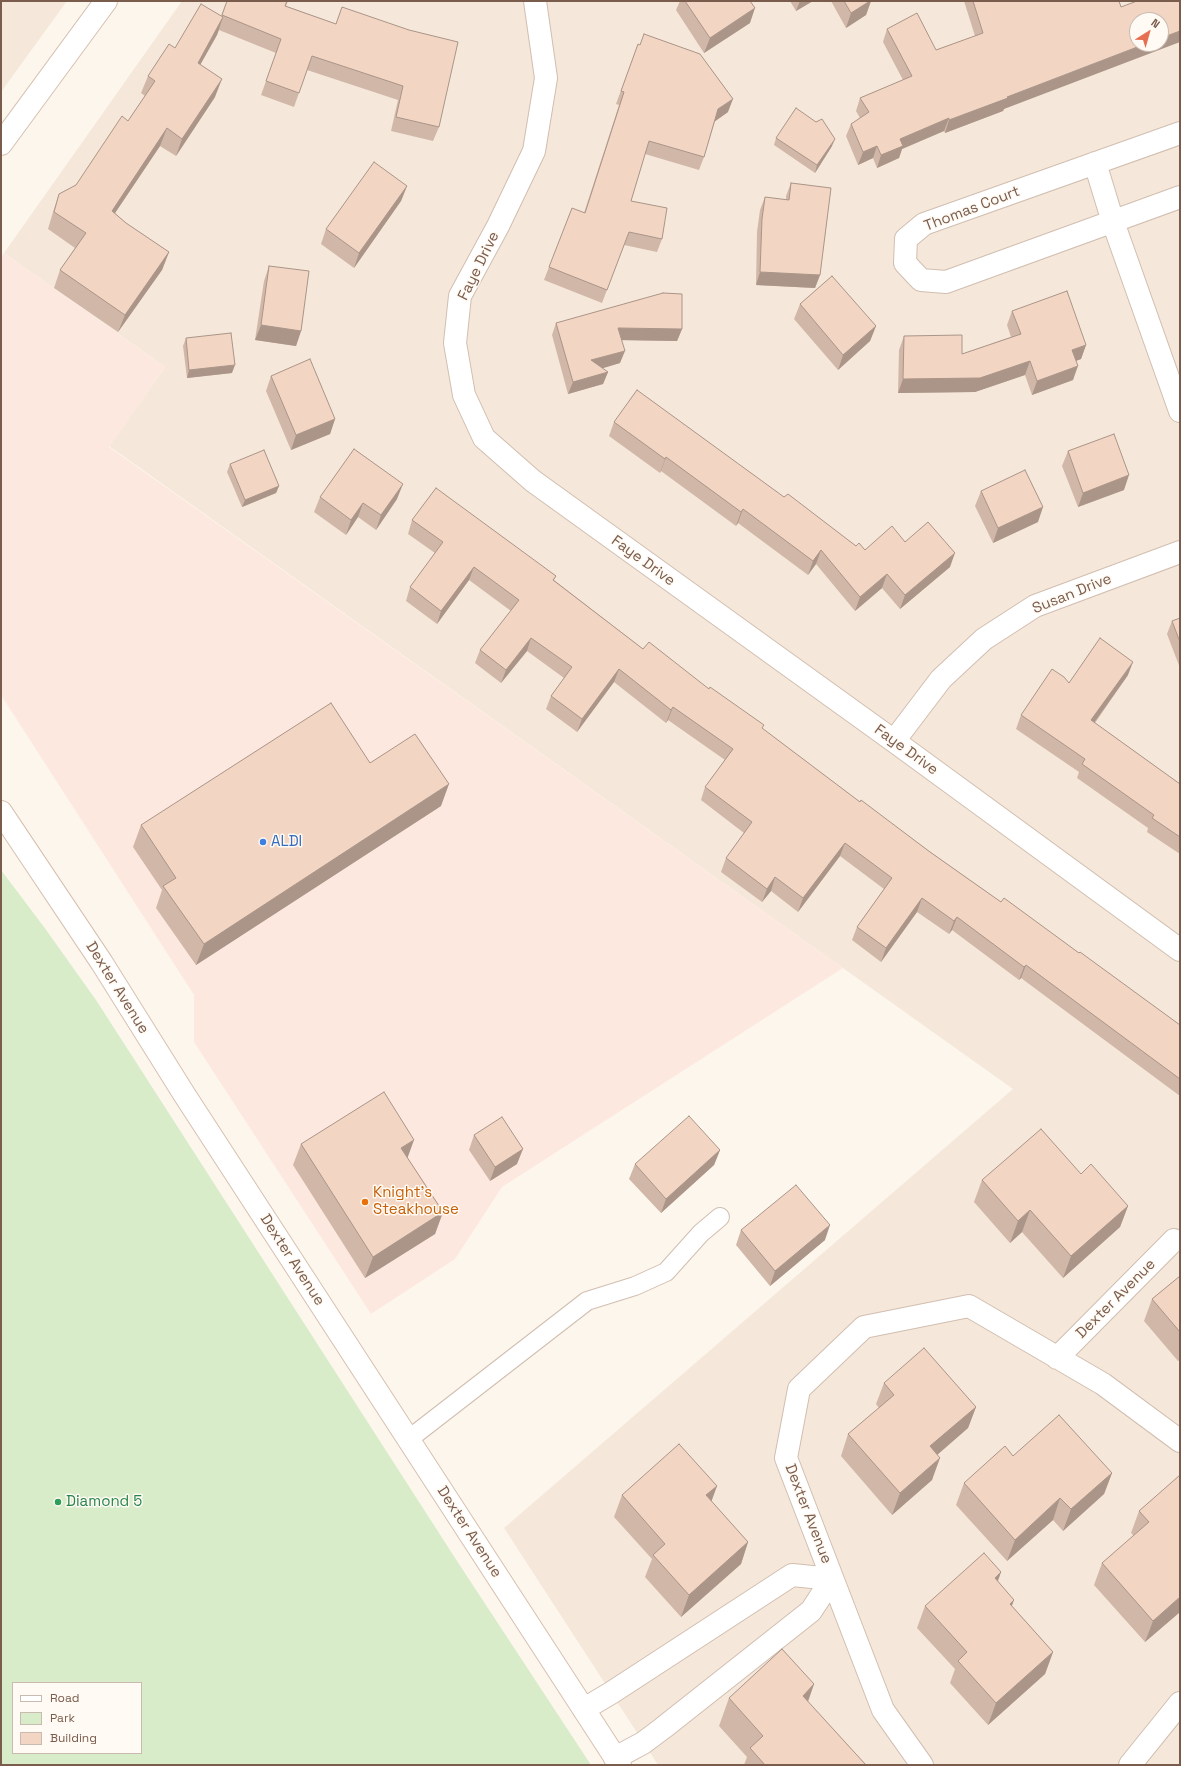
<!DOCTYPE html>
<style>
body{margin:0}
#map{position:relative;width:1181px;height:1766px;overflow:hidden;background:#fdf6ec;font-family:"Space Grotesk",sans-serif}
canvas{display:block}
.frame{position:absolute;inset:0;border:2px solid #7a5c4d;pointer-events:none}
.legend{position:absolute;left:12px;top:1682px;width:130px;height:72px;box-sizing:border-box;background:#fffaf3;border:1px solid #cabbb1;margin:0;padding:5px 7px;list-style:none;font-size:12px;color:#7a5c4d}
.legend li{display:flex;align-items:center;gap:8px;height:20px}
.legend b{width:20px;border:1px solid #cabbb1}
.north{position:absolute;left:1129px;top:12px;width:40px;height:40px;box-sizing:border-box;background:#fffaf3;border:1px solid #cabbb1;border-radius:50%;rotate:37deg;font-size:11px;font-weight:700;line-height:16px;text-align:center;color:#7a5c4d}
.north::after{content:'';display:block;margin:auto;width:14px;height:18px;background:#e76f51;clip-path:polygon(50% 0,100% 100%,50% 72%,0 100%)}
</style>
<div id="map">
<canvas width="1181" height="1766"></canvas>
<div class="frame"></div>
<ul class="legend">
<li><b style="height:5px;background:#fff"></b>Road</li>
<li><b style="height:11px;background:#d8ecc9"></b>Park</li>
<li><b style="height:11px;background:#f3d5c3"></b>Building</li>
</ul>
<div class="north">N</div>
</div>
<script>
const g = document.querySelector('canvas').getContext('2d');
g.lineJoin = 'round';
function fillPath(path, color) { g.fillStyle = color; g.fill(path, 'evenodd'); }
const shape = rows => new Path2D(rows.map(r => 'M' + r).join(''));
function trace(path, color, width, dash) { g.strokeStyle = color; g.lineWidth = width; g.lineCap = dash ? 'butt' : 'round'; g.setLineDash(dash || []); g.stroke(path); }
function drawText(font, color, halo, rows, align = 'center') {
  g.font = font + ' "Space Grotesk",sans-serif'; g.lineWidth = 3; g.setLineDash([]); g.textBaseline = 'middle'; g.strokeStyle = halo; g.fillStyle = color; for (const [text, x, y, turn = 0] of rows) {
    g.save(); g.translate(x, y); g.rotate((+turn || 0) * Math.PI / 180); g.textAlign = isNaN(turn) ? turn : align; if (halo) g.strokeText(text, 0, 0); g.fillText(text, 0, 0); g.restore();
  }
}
fillPath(shape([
 [1,1,67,1,1,92],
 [182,1,1180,1,1180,1765,658,1765,504,1528,1013,1089,109,446,165,367,4,253],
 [1137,20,1161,20,1161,44,1137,44]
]), '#f5e8da');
fillPath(shape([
 [4,253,165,367,109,447,843,968,502,1187,455,1259,371,1314,194,1042,194,995,1,695,1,257]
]), '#fde8e0');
fillPath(shape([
 [1,870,44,927,96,1000,457,1561,591,1765,1,1765],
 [13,1683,141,1683,141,1753,13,1753]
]), '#d8ecc9');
const lane = shape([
 [409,1439,587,1301,635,1286,666,1272,701,1233,720,1217]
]);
const street = shape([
 [535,1,546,78,534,151,498,226,460,296,455,343,464,395,484,438,533,481,894,741,1180,950],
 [1180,133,924,224,906,239,905,263,921,280,946,282,1180,197],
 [1095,163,1113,222,1180,411],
 [894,741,941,679,984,639,1035,606,1180,552],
 [1057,1358,1174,1240],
 [584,1709,611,1693,792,1575,832,1579,811,1611,663,1728,643,1743,615,1758],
 [922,1765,883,1710,786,1458,799,1389,864,1327,969,1306,1103,1384,1180,1441],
 [1130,1765,1180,1703]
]);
const secondary = shape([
 [1,144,106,1],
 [1,812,102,963,184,1094,620,1765]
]);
trace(lane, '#d1beb0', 20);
trace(street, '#d1beb0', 24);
trace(secondary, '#d6c0b0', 24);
trace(lane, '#fff', 18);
trace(street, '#fff', 22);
trace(secondary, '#fff', 22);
fillPath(shape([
 [227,1,288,1,286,6,336,24,342,7,439,127,433,141,391,131,398,100,307,70,294,107,261,95,276,53,219,30,217,35,200,65,215,97,176,156,160,146,115,213,126,223,169,252,162,270,118,332,54,288,60,270,75,248,48,229,53,212,59,194,76,185,128,121,145,96,141,93,148,76,221,16],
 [680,1,750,1,750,23,704,53,676,10],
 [790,1,813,1,796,11],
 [831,1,871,1,866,15,846,28],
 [964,1,1119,1,1004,109,1003,111,945,133,944,131,902,149,899,158,877,168,873,158,858,165,846,136,851,124,860,118,856,111,860,98,903,80,883,42,887,29,936,50,975,36],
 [638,44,728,112,715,121,704,157,699,170,645,154,631,201,662,239,657,252,624,245,602,303,544,280,549,267,584,213,619,105,616,104],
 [776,138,832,146,815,173,774,145],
 [791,183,820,275,815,288,756,285,757,232,760,210,765,197,786,200,786,196],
 [407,186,401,201,354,268,321,244,326,229],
 [269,266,301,331,296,346,255,340,264,281],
 [800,304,876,326,870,341,838,370,794,319],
 [1012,311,1086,345,1081,359,1076,361,1073,380,1032,395,1025,375,975,392,898,393,899,350,904,336,962,354,1011,337,1007,325],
 [556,323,682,329,677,341,622,340,620,363,602,368,608,372,603,384,568,394,552,335],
 [186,338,232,373,187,378,183,346],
 [271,376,335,419,330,434,291,450,266,391],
 [614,422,784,497,856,546,865,550,905,542,950,567,900,609,882,588,855,611,816,564,808,575,738,523,736,526,661,471,660,473,609,436],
 [1068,451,1124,490,1078,507,1062,466],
 [230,464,279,486,276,493,242,507,227,472],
 [981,491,1038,522,993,543,975,506],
 [320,497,397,499,376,530,358,517,346,535,314,512],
 [412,520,556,576,554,580,643,649,709,689,860,802,1001,902,1079,953,1180,1025,1180,1096,1021,978,1019,980,952,930,949,934,917,912,881,962,852,940,857,927,884,889,840,856,798,912,771,891,762,902,721,872,726,858,744,833,701,800,705,787,725,760,668,720,666,723,614,682,577,732,546,709,551,696,564,678,527,651,501,683,475,663,480,650,511,611,469,580,437,624,406,601,410,587,435,553,408,534],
 [1180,618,1180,668,1167,634,1172,621],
 [1128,675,1095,723,1180,784,1180,854,1147,832,1148,828,1077,778,1079,772,1016,729,1021,715,1069,683],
 [370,763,441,806,196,965,156,908,162,890,133,847,141,825],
 [474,1135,517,1164,490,1181,469,1150],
 [301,1144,407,1157,443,1212,435,1234,365,1278,293,1165],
 [720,1150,714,1165,661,1213,629,1179,635,1164],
 [1081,1174,1128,1206,1120,1227,1063,1278,1022,1232,1010,1243,974,1202,982,1180],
 [741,1230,825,1240,770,1286,736,1245],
 [1180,1276,1180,1360,1178,1361,1144,1321,1152,1299],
 [884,1383,976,1407,968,1428,937,1455,932,1480,892,1515,841,1456,848,1434,879,1408,876,1404],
 [1013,1456,1112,1473,1104,1494,1063,1531,1053,1520,1007,1561,956,1505,964,1483],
 [1180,1475,1180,1612,1145,1642,1094,1585,1102,1563,1134,1536,1131,1533,1139,1511],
 [717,1486,711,1501,748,1542,741,1564,681,1617,645,1577,652,1559,614,1517,622,1495],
 [1001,1572,998,1581,1012,1606,1053,1652,1045,1674,988,1725,950,1683,955,1669,917,1628,925,1606],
 [814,1684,808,1702,866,1765,744,1765,747,1757,719,1726,729,1698]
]), '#d1b7a8');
fillPath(shape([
 [800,1,813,1,796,11],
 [870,1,871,1,866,15,846,28,851,13],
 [755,8,750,23,704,53,710,38],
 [223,17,217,35,191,81,198,63],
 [1180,31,1180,42,1004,109,1003,111,945,133,949,120,1007,97,1145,44,1161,44,1161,38],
 [222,79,215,97,176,156,182,139],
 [733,99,728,112,714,122,718,109],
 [949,118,944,131,902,149,899,158,877,168,881,155,900,139],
 [167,128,160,146,105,228,112,211],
 [835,139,832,146,815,173,817,165],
 [877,146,873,158,858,165,863,152],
 [407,186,401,201,354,268,359,253],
 [169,252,162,270,118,332,125,315],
 [760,272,820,275,815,288,756,285],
 [261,325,301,331,296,346,255,340],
 [876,326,870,341,838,370,843,355],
 [618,328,682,329,677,341,614,340],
 [1086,345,1081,359,1067,364,1072,350],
 [625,351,620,363,587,373,591,360],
 [1030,361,1025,375,975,392,898,393,903,379],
 [235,365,232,373,187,378,189,370],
 [1078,366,1073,380,1032,395,1037,381],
 [608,372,603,384,568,394,573,382],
 [335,419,330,434,291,450,296,435],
 [666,457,661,471,660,473,665,459],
 [1129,475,1124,490,1078,507,1083,493],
 [403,484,397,499,376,530,381,515],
 [279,486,276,493,242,507,245,500],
 [363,503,358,517,346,535,351,520],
 [1043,507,1038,522,993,543,998,528],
 [743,509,738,523,736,526,741,512],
 [821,550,816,564,808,575,813,561],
 [955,553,950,567,900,609,905,595],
 [474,567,469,580,437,624,441,611],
 [887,574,882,588,855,611,860,597],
 [531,638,527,651,501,683,506,670],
 [1133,662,1128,675,1086,734,1091,720],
 [619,669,614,682,577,732,582,719],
 [673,707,668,720,666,723,671,710],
 [449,784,441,806,196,965,204,944],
 [845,843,840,856,798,912,803,898],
 [775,877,771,891,762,902,767,889],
 [922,898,917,912,881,962,886,948],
 [957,917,952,930,949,934,954,921],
 [1026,965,1021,978,1019,980,1024,967],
 [414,1140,406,1162,401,1148],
 [523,1149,517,1164,490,1181,495,1167],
 [720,1150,714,1165,661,1213,666,1199],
 [1128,1206,1120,1227,1063,1278,1071,1256],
 [1030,1210,1022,1232,1010,1243,1018,1221],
 [443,1212,435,1234,365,1278,373,1257],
 [830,1225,825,1240,770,1286,775,1271],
 [976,1407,968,1428,922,1468,930,1446],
 [940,1458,932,1480,892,1515,900,1493],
 [1112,1473,1104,1494,1063,1531,1071,1509],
 [717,1486,709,1508,706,1495],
 [1060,1498,1053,1520,1007,1561,1015,1540],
 [748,1542,741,1564,681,1617,689,1595],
 [1001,1572,993,1594,995,1578],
 [1180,1597,1180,1612,1145,1642,1153,1621],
 [1014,1600,1006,1622,1010,1604],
 [1053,1652,1045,1674,988,1725,996,1703],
 [814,1684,804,1712,803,1696]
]), '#aa9588');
const building = shape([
 [227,1,287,1,285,6,336,24,342,7,409,30,458,42,439,127,396,117,403,86,312,56,299,93,266,81,281,39,222,15,227,1],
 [685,1,750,1,755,8,710,38,685,1],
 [844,1,870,1,851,13,844,1],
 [973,1,1119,1,1121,7,1137,1,1180,1,1180,31,1161,38,1161,20,1137,20,1137,44,1145,44,1007,97,1008,98,949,120,949,118,900,139,903,146,881,155,877,146,863,152,851,124,869,112,860,98,912,76,887,29,917,13,936,50,983,33,973,1],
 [201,4,223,17,198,63,222,79,182,139,167,128,112,211,126,223,169,252,125,315,60,270,86,233,54,212,59,194,76,185,122,116,128,121,155,81,148,76,169,44,175,48,201,4],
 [644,34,700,54,733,99,718,109,704,157,649,141,631,201,667,208,662,239,629,232,607,290,549,267,572,208,585,213,624,92,621,91,638,44,640,45,644,34],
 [796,108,816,122,822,119,835,139,817,165,776,138,796,108],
 [374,162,407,186,359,253,326,229,374,162],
 [791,183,831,188,820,275,760,272,762,219,765,197,789,200,791,183],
 [269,266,309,271,301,331,261,325,269,266],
 [832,276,876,326,843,355,800,304,832,276],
 [1067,291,1086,345,1072,350,1078,366,1037,381,1030,361,980,378,903,379,904,336,962,335,962,354,1021,334,1012,311,1067,291],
 [663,293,682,294,682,329,618,328,625,351,591,360,608,372,573,382,556,323,663,293],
 [231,333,235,365,189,370,186,338,231,333],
 [310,359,335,419,296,435,271,376,310,359],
 [637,390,784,497,788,494,856,546,859,543,865,550,892,526,905,542,928,522,955,553,905,595,887,574,860,597,821,550,813,561,743,509,741,512,666,457,665,459,614,422,637,390],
 [1114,434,1129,475,1083,493,1068,451,1114,434],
 [354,449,403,484,381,515,363,503,351,520,320,497,354,449],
 [264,450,279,486,245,500,230,464,264,450],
 [1025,470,1043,507,998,528,981,491,1025,470],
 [436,488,556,576,553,580,643,649,649,642,709,689,710,687,764,725,762,728,860,802,861,800,930,852,1001,902,1004,898,1079,953,1080,952,1180,1025,1180,1079,1026,965,1024,967,957,917,954,921,922,898,886,948,857,927,892,878,845,843,803,898,775,877,767,889,726,858,752,822,705,787,733,749,673,707,671,710,619,669,582,719,551,696,572,667,531,638,506,670,480,650,519,600,474,567,441,611,410,587,443,542,412,520,436,488],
 [1180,618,1180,642,1172,621,1180,618],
 [1100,638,1133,662,1091,720,1180,784,1180,837,1152,818,1154,815,1082,764,1085,759,1021,715,1052,669,1064,677,1069,683,1100,638],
 [331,703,370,763,415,734,449,784,204,944,163,886,176,878,141,825,331,703],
 [384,1092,414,1140,401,1148,443,1212,373,1257,301,1144,384,1092],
 [689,1116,720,1150,666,1199,635,1164,689,1116],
 [502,1117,523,1149,495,1167,474,1135,502,1117],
 [1041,1129,1081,1174,1091,1164,1128,1206,1071,1256,1030,1210,1018,1221,982,1180,1041,1129],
 [796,1185,830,1225,775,1271,741,1230,796,1185],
 [1180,1276,1180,1332,1152,1299,1180,1276],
 [924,1348,976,1407,930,1446,940,1458,900,1493,848,1434,894,1395,884,1383,924,1348],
 [1059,1415,1112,1473,1071,1509,1060,1498,1015,1540,964,1483,1005,1446,1013,1456,1059,1415],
 [679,1444,717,1486,706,1495,748,1542,689,1595,653,1555,665,1544,622,1495,679,1444],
 [1180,1475,1180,1597,1153,1621,1102,1563,1149,1522,1139,1511,1180,1475],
 [984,1553,1001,1572,995,1578,1014,1600,1010,1604,1053,1652,996,1703,958,1661,967,1652,925,1606,984,1553],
 [782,1649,814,1684,803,1696,866,1765,765,1765,750,1748,763,1736,729,1698,782,1649]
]);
fillPath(building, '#f3d5c3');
trace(building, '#aa9588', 1);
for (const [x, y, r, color] of [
 [263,842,4,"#3f7fe0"],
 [365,1202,4,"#e8710a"],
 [58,1502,4,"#2e9e5b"]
]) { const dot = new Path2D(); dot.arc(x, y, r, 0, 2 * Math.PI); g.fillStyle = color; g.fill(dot); trace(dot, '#fffaf3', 1.5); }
drawText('15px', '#7a5c4d', '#fffaf3', [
 ["Thomas Court",972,209,-21],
 ["Faye Drive",479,266,-64],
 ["Faye Drive",643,561,36],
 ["Susan Drive",1072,594,-22],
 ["Faye Drive",906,750,36],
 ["Dexter Avenue",117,988,58],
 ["Dexter Avenue",292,1260,57],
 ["Dexter Avenue",1116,1299,-45],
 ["Dexter Avenue",808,1514,69],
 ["Dexter Avenue",469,1532,57]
]);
drawText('15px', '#366cbe', '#fffaf3', [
 ["ALDI",271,842]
], 'left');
drawText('15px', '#c56008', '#fffaf3', [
 ["Knight's",373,1193],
 ["Steakhouse",373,1210]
], 'left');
drawText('15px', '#27864d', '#fffaf3', [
 ["Diamond 5",66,1502]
], 'left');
</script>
